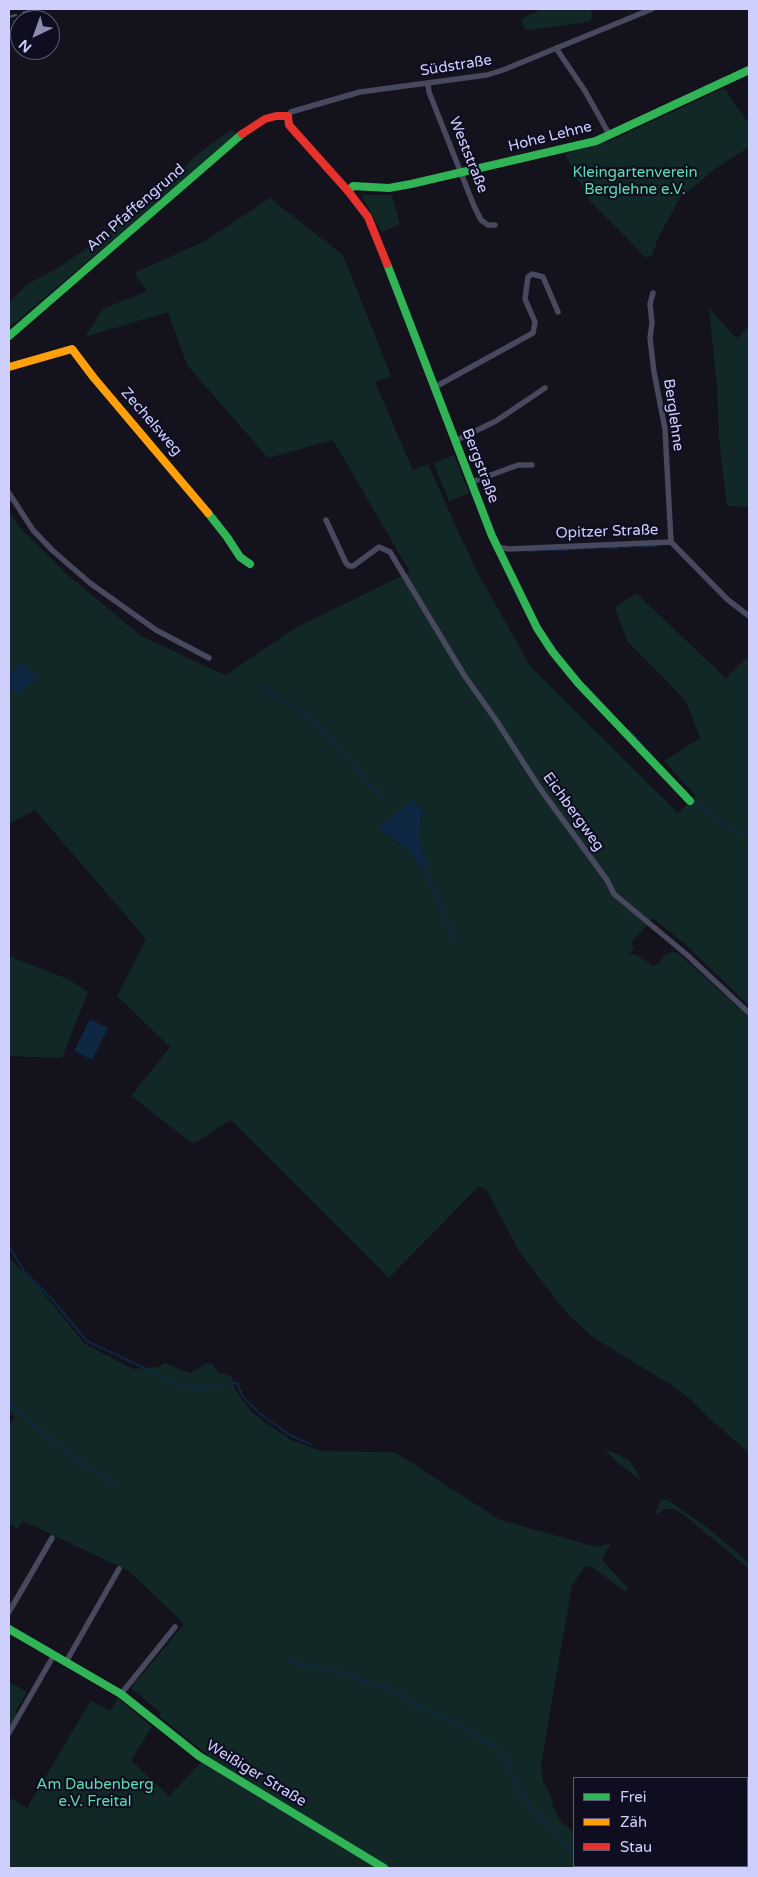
<!DOCTYPE html>
<meta charset="utf-8">
<style>
body{margin:0}
#map{position:relative;width:758px;height:1877px;overflow:hidden;background:#13121d;font-family:"Varela Round",sans-serif}
canvas{display:block}
.frame{position:absolute;inset:0;border:10px solid #cfcffe;pointer-events:none}
.legend{position:absolute;left:573px;top:1777px;width:175px;height:90px;box-sizing:border-box;background:#0f0e21;border:1px solid #5c5b79;margin:0;padding:6px 9px;list-style:none;font-size:15px;color:#cfcffe}
.legend li{display:flex;align-items:center;gap:10px;height:25px}
.legend b{width:25px;border:1px solid #5c5b79}
.north{position:absolute;left:10px;top:10px;width:50px;height:50px;box-sizing:border-box;background:#0f0e21;border:1px solid #5c5b79;border-radius:50%;rotate:222deg;font-size:14px;font-weight:700;line-height:20px;text-align:center;color:#cfcffe}
.north::after{content:'';display:block;margin:auto;width:18px;height:22px;background:#8d8daf;clip-path:polygon(50% 0,100% 100%,50% 72%,0 100%)}
</style>
<div id="map">
<canvas width="758" height="1877"></canvas>
<div class="frame"></div>
<ul class="legend">
<li><b style="height:6px;background:#30b455"></b>Frei</li>
<li><b style="height:6px;background:#ff9f0a"></b>Zäh</li>
<li><b style="height:6px;background:#e5322d"></b>Stau</li>
</ul>
<div class="north">N</div>
</div>
<script>
const g = document.querySelector('canvas').getContext('2d');
g.lineJoin = 'round';
function fillPath(path, color) { g.fillStyle = color; g.fill(path, 'evenodd'); }
const shape = rows => new Path2D(rows.map(r => 'M' + r).join(''));
function trace(path, color, width, dash) { g.strokeStyle = color; g.lineWidth = width; g.lineCap = dash ? 'butt' : 'round'; g.setLineDash(dash || []); g.stroke(path); }
function drawText(font, color, halo, rows, align = 'center') {
  g.font = font + ' "Varela Round",sans-serif'; g.lineWidth = 4.5; g.setLineDash([]); g.textBaseline = 'middle'; g.strokeStyle = halo; g.fillStyle = color; for (const [text, x, y, turn = 0] of rows) {
    g.save(); g.translate(x, y); g.rotate((+turn || 0) * Math.PI / 180); g.textAlign = isNaN(turn) ? turn : align; if (halo) g.strokeText(text, 0, 0); g.fillText(text, 0, 0); g.restore();
  }
}
fillPath(shape([
 [542,9,590,9,593,16,589,22,528,30,524,28,521,19],
 [724,88,749,124,749,147,718,167,680,198,659,236,651,258,648,256,646,258,589,200,565,154,610,141],
 [230,130,238,133,9,328,9,303,26,285,54,270,100,240,163,189,194,157],
 [362,195,392,195,400,224,382,232,362,197],
 [270,198,343,255,391,376,375,382,413,470,428,464,474,566,530,666,678,813,696,796,664,761,700,738,686,701,627,641,615,608,636,593,726,678,746,658,749,659,749,1006,686,945,653,918,632,942,634,949,628,954,637,955,653,966,659,963,666,954,673,951,679,954,749,1017,749,1453,710,1419,691,1400,671,1385,591,1336,565,1311,520,1253,486,1189,478,1187,389,1278,231,1120,193,1144,131,1096,170,1047,117,996,146,939,35,810,9,824,9,512,23,531,68,575,141,636,225,675,295,628,410,572,333,440,268,458,187,365,168,312,85,337,103,309,147,291,134,273,205,241],
 [414,799,423,812,418,836,421,866,407,849,379,829],
 [709,308,737,339,749,325,749,507,727,506,719,439,717,387],
 [454,455,469,493,449,501,434,463],
 [9,956,68,979,88,992,62,1058,9,1056],
 [9,1258,40,1289,85,1344,133,1369,158,1367,165,1363,190,1373,207,1363,212,1364,219,1373,231,1376,235,1389,243,1401,252,1412,264,1422,293,1441,322,1451,395,1452,500,1520,597,1547,611,1543,602,1560,629,1589,626,1592,591,1566,585,1567,572,1585,541,1765,543,1781,551,1795,553,1807,561,1822,574,1832,574,1866,599,1866,600,1868,9,1868,9,1797,27,1808,91,1700,110,1711,118,1698,152,1727,131,1760,169,1796,208,1755,159,1716,161,1713,131,1688,184,1624,129,1571,23,1521,18,1529,9,1523,9,1425,15,1417,9,1412],
 [603,1448,628,1459,637,1471,642,1482,618,1463],
 [661,1500,668,1500,713,1532,749,1563,749,1569,685,1516,674,1509,665,1509,654,1516],
 [9,1682,27,1692,16,1710,17,1715,9,1729],
 [672,1866,747,1866,746,1868,672,1868]
]), '#112826');
fillPath(shape([
 [22,663,36,678,17,695,9,685,9,675],
 [414,799,423,812,418,836,427,865,421,866,407,849,378,828],
 [90,1019,108,1028,92,1060,74,1051]
]), '#0e2742');
trace(shape([
 [624,547,630,547],
 [640,547,656,546],
 [606,548,618,548],
 [572,549,596,548],
 [551,550,569,550],
 [528,551,548,550],
 [552,644,557,652],
 [259,684,313,720,354,764,366,781],
 [629,730,643,746],
 [649,752,656,760],
 [369,784,386,800],
 [693,800,717,819,749,837],
 [423,864,455,943],
 [9,1246,24,1271,50,1297,87,1341,180,1385,199,1388,221,1385],
 [230,1383,237,1383,243,1397,258,1412,288,1434,312,1445],
 [9,1402,46,1436,89,1468,117,1484],
 [288,1661,307,1666,337,1671,372,1684,394,1689,413,1704,455,1722,472,1735,494,1745,505,1759,520,1794,574,1855],
 [583,1866,585,1868]
]), '#0e2742', 2);
trace(shape([
 [556,48,585,91,609,134],
 [428,84,429,92,474,206,481,220,488,225,495,225],
 [288,116,291,112,301,109,360,92,487,75,503,70,652,9],
 [653,293,650,304,652,323,650,338,654,372,665,429,671,542],
 [435,387,533,333,535,322,525,299,528,277,532,274,543,277,558,312],
 [455,441,496,421,545,388],
 [472,482,518,465,532,465],
 [9,493,33,530,52,550,90,583,156,630,209,658],
 [326,520,346,563,349,566,353,566,379,547,390,552,464,675,496,720,541,790,607,880,614,894,686,954,749,1013],
 [497,547,509,549,671,542,728,600,749,616],
 [9,1612,52,1538],
 [66,1662,119,1569],
 [121,1694,175,1627],
 [9,1733,54,1655]
]), '#48485e', 5.5);
trace(shape([
 [348,191,353,186,389,188,411,184,596,141,749,70],
 [387,264,492,536,537,628,552,651,578,683,690,801],
 [9,336,242,134],
 [208,513,227,537,240,557,250,564],
 [9,1629,121,1694,199,1756,384,1868]
]), '#30b455', 8);
trace(shape([
 [9,367,72,349,94,378,208,513]
]), '#ff9f0a', 8);
trace(shape([
 [242,134,265,119,276,116,288,116,289,125,348,191,368,217,387,264]
]), '#e5322d', 8);
trace(shape([
 [9,17,36,9]
]), '#415965', 2, [8, 6]);
drawText('15px', '#cfcffe', '#0f0e21', [
 ["Südstraße",456,66,-9],
 ["Hohe Lehne",550,137,-14],
 ["Weststraße",468,155,68],
 ["Am Pfaffengrund",136,208,-41],
 ["Berglehne",673,415,82],
 ["Zechelsweg",151,422,49],
 ["Bergstraße",480,466,69],
 ["Opitzer Straße",607,532,-2],
 ["Eichbergweg",573,812,54],
 ["Weißiger Straße",256,1774,31]
]);
drawText('15px', '#5dddaf', '#0f0e21', [
 ["Kleingartenverein",635,173],
 ["Berglehne e.V.",635,190],
 ["Am Daubenberg",95,1785],
 ["e.V. Freital",95,1802]
]);
</script>
